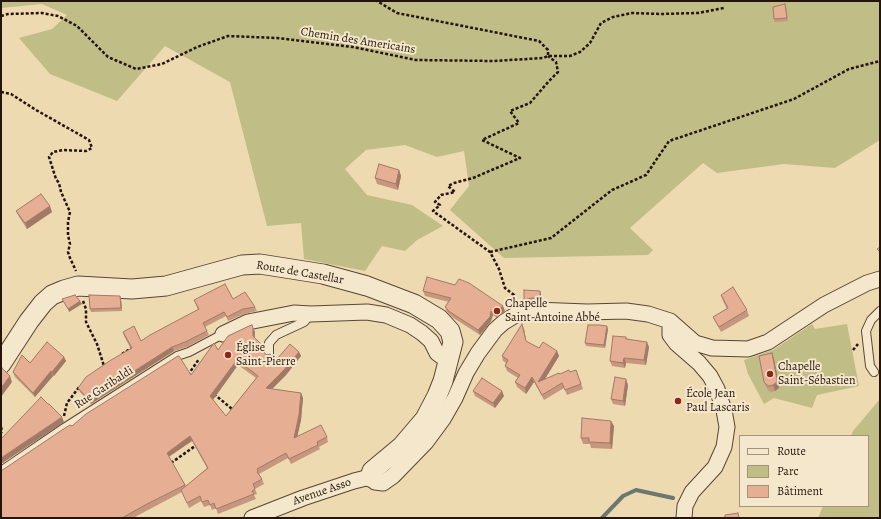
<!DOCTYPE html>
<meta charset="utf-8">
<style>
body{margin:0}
#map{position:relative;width:881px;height:519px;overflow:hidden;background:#eedab1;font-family:Alegreya,serif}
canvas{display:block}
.frame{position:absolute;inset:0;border:2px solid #25140b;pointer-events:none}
.legend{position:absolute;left:739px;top:435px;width:130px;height:72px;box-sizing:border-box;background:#f4e7cc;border:1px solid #a1937f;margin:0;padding:5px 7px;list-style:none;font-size:12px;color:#25140b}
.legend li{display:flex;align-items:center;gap:8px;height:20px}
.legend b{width:20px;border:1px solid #a1937f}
</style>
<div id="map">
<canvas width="881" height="519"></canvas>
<div class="frame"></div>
<ul class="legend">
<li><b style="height:5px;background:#f4e7cc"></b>Route</li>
<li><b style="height:11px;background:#c0bd87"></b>Parc</li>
<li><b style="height:11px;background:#e6ae92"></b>Bâtiment</li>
</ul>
</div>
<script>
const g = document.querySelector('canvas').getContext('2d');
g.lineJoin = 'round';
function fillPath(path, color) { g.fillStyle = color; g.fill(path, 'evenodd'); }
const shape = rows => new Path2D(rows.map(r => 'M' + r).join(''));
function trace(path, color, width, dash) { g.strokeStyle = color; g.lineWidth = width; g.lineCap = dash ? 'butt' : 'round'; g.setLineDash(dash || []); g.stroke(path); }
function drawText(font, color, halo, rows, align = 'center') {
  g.font = font + ' Alegreya,serif'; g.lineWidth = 4; g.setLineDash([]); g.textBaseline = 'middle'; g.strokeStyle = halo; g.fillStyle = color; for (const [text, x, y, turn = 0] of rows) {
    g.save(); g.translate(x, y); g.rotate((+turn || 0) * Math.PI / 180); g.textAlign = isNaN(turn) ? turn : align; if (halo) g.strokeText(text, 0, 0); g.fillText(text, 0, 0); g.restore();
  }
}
fillPath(shape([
 [1,1,880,1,880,140,835,168,784,164,717,173,703,163,630,228,653,250,648,255,504,258,450,210,469,186,464,151,437,157,405,145,366,150,345,169,367,195,412,205,443,226,417,240,405,251,382,246,365,271,304,259,301,223,267,226,230,82,165,46,117,101,50,74,19,38,52,29,67,15,42,4,1,8],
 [812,324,815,329,847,324,859,386,817,395,812,408,774,398,764,404,748,374,744,360,773,350],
 [880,399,880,518,818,518,823,506,868,506,868,436,851,436,853,431]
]), '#c0bd87');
trace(shape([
 [602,518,623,496,636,490,673,498]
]), '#6c7770', 4);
const service = shape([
 [269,354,269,343,276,335,304,322,311,314],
 [874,372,870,366,866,331,871,320,880,311],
 [1,471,64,428,177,356,189,352,223,334]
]);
const minor = shape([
 [670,321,670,335,676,343,699,363,710,376,717,389,724,410,727,427,724,447,715,467,692,492,685,506,684,518],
 [223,334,248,322,294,313,311,314,367,312,386,315,410,325,422,333,431,341,437,353,441,356,448,358],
 [252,518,303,498,354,481,370,477,375,482,383,483,393,476,426,442,443,419,455,398,466,373,478,353,495,330,504,322,517,314,535,310,587,312,626,311,648,314,670,321,695,343,712,348,748,349,768,342,824,305,867,283,880,279]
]);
const tertiary = shape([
 [1,364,29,321,43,303,52,295,64,290,78,286,132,289,166,286,242,265,260,264,323,274,367,286,414,304,439,319,450,331,453,342,443,381,437,396,425,419,402,446,372,471,370,477]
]);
trace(service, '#574634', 10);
trace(minor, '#574634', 17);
trace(tertiary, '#574634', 21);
trace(shape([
 [1,16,8,14,42,13,58,16,77,26,108,57,136,69,162,64,197,47,228,36,277,38,353,47,416,60,494,61,543,58,548,56,548,50,539,41,397,13,377,1],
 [549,56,570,56,580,52,590,43,601,23,613,17,632,13,660,14,698,13,724,8],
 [1,92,11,94,36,110,89,140,92,148,86,151,63,150,53,152,49,157,56,179,59,183,61,192,70,212,68,222,68,235,70,244,68,252,70,258,76,271],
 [490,252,551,238,612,190,646,175,669,141,794,99,849,69,880,61],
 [515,300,514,295,505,288,499,269,490,252,433,211,440,205,435,202,441,195,455,192,448,186,454,183,473,178,520,158,482,140,519,123,510,111,530,103,549,81,558,72,556,62,548,56],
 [83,301,86,309,86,322,97,344,104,366],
 [853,350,858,344],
 [122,354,133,347],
 [188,375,199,359],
 [214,394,232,409],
 [64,416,67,403,80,386],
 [1,427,2,431,1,433],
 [171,463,198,444]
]), '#25140b', 2.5, [3, 2]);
trace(service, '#f4e7cc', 8);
trace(minor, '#f4e7cc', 15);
trace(tertiary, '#f4e7cc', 19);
fillPath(shape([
 [786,7,788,21,775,22,774,19],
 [399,170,401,176,398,190,377,184,375,178],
 [16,211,52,212,27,229,19,217],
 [423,291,505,311,496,317,493,315,491,321,480,335,452,317,447,312,445,307,449,302,425,296],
 [541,294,541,301,533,301,525,303,524,300],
 [721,295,747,310,749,316,721,332,716,323,713,317,727,309,723,301],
 [120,296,121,299,122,311,91,312,90,309],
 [233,299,255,307,257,311,244,314,228,321,226,316,205,327,209,335,187,347,174,351,91,404,80,392,78,388,131,349,124,336,123,332,141,341,198,310,194,300],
 [253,328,255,332,255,338,262,345,264,353,276,360,299,352,301,356,286,375,272,389,301,393,303,398,301,420,297,437,327,437,328,442,319,447,320,449,291,464,288,458,259,474,262,479,264,484,255,489,257,494,254,495,256,499,218,514,216,508,212,510,210,505,204,507,201,501,189,508,182,492,133,518,1,518,2,471,72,426,191,375,218,350],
 [238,365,256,378,226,416,213,400],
 [192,441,207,468,186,486,169,457],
 [524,329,526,341,539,348,557,351,559,356,545,379,560,374,570,372,576,370,583,389,567,395,564,388,544,400,534,382,526,394,517,387,515,382,518,378,507,371,505,366,506,363,503,361,502,356],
 [608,329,605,348,586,346,585,343],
 [626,337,627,339,649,347,646,365,626,363,625,368,612,366,610,361],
 [772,353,774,359,779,385,779,388,775,391,771,392,769,391,766,387,764,382],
 [64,357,66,361,54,376,53,376,35,397,15,377,13,372,30,363],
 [628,385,625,406,613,404,611,399],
 [473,391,504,396,495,408,475,396],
 [614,426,612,449,591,448,590,444,583,444,581,438]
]), '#c6967e');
fillPath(shape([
 [399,170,401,176,398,190,396,184],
 [50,206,52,212,27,229,25,223],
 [540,291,541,294,541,301,540,298],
 [120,296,121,299,122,311,121,308],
 [80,301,82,304,69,312,68,309],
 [503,306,505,311,496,317,494,313],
 [491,311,493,315,491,321,480,335,478,330],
 [522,324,524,329,527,346,526,341],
 [607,326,608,329,605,348,604,345],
 [253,328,255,332,254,340,253,336],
 [647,342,649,347,646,365,644,360],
 [172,347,174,351,91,404,89,400],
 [557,351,559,356,540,387,538,382],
 [299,352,301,356,286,375,268,393,266,388],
 [772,353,774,359,779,385,779,388,775,391,773,385],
 [64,357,66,361,54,376,52,372],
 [624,358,626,363,625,368,623,363],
 [237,360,238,365,212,401,210,396],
 [51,371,53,376,35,397,33,393],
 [10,376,12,382,1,397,1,388],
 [532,377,534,382,526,394,525,388],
 [626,379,628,385,625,406,623,401],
 [502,391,504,396,495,408,493,403],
 [301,393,303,398,301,420,296,443,294,438],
 [62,417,64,422,1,464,1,458],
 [611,421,614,426,612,449,610,443],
 [190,436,192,441,168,457,167,453]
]), '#a17a66');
const building = shape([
 [785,4,787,18,774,19,773,7,785,4],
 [379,164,399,170,396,184,375,178,379,164],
 [41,194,50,206,25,223,16,211,41,194],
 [880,247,880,252,877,249,880,247],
 [427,277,455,285,459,279,469,283,503,306,494,313,491,311,490,317,478,330,450,312,445,307,451,298,423,291,427,277],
 [225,284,233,299,245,292,255,307,243,309,227,317,224,312,203,323,207,331,185,342,172,347,89,400,78,388,86,377,111,360,132,348,123,332,134,326,141,341,150,335,199,309,194,300,225,284],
 [733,287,747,310,719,327,713,317,728,308,721,295,733,287],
 [524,290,540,291,540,298,532,298,524,300,524,290],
 [75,295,80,301,68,309,62,299,75,295],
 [89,295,120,296,121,308,90,309,89,295],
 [522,324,526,341,539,348,543,342,557,351,538,382,559,373,560,374,569,370,570,372,576,370,581,384,565,390,562,383,542,395,532,377,525,388,515,382,520,375,505,366,508,360,502,356,522,324],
 [252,325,253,328,253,336,262,345,263,352,267,355,270,354,276,360,290,344,299,352,284,370,266,388,301,393,299,415,294,438,321,425,327,437,317,442,318,445,289,459,286,453,257,469,258,471,257,472,262,479,253,484,255,489,252,491,254,494,216,509,214,503,210,505,208,500,202,502,200,496,187,503,181,490,208,468,190,436,167,453,185,485,147,504,122,518,1,518,1,471,65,428,70,425,72,426,86,414,178,356,179,356,191,375,214,343,218,350,228,336,249,326,252,325],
 [237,360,258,376,226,416,210,396,237,360],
 [588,325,599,325,607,326,604,345,585,343,588,325],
 [613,336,626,337,626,339,647,342,644,360,624,358,623,363,610,361,613,336],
 [47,342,64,357,52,372,51,371,33,393,13,372,22,355,30,363,47,342],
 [772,353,777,379,777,382,773,385,769,386,767,385,764,382,759,356,772,353],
 [2,368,10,376,1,388,1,369,2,368],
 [615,377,626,379,623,401,611,399,615,377],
 [482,378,502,391,493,403,473,391,482,378],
 [41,397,48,404,49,404,62,417,1,458,1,437,2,438,41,397],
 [582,418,611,421,610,443,589,442,589,438,581,438,582,418],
 [738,513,739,518,725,518,725,515,738,513]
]);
fillPath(building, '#e6ae92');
trace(building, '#a17a66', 1);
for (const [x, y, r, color] of [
 [497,311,4,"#8f2418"],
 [228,355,4,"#8f2418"],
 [770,374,4,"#8f2418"],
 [678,401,4,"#8f2418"]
]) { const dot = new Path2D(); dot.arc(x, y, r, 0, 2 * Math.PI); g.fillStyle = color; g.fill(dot); trace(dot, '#f4e7cc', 1.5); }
drawText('12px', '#25140b', '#f4e7cc', [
 ["Chemin des Americains",358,41,9],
 ["Route de Castellar",300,273,10],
 ["Rue Garibaldi",104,388,-33],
 ["Avenue Asso",322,492,-19]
]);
drawText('12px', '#25140b', '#f4e7cc', [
 ["Chapelle",505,304],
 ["Saint-Antoine Abbé",505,318],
 ["Église",236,348],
 ["Saint-Pierre",236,362],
 ["Chapelle",778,367],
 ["Saint-Sébastien",778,381],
 ["École Jean",686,394],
 ["Paul Lascaris",686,408]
], 'left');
</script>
